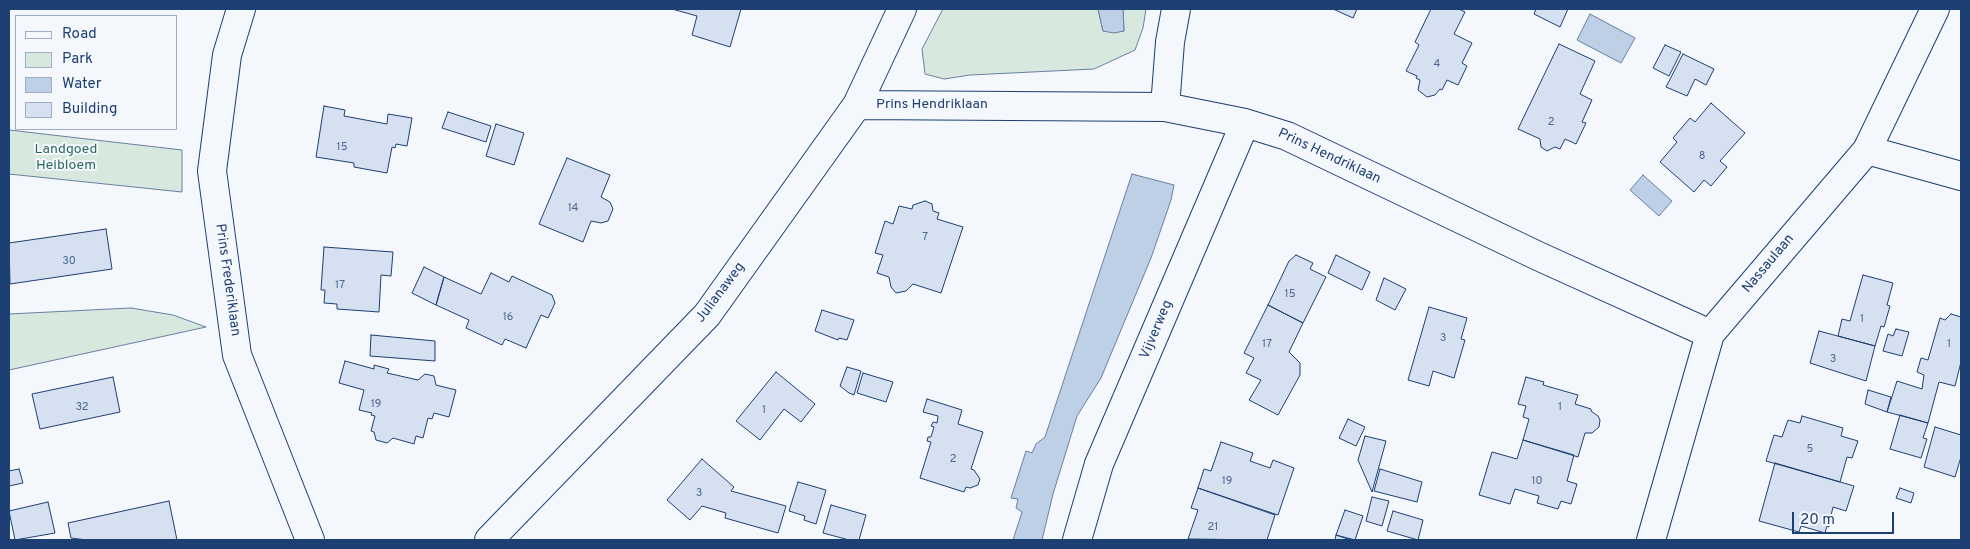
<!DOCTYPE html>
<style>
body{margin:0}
#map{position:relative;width:1970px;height:549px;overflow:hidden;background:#f4f7fb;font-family:Overpass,sans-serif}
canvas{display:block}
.frame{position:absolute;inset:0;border:10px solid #1d3f73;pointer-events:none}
.legend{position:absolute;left:15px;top:15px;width:162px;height:115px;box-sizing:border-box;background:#f4f7fb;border:1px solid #9eadc5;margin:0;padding:6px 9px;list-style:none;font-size:15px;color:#1d3f73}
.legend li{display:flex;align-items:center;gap:10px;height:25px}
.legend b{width:25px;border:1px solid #9eadc5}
.scale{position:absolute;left:1792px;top:512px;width:102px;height:22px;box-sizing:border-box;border:2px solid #1d3f73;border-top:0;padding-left:6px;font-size:15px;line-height:18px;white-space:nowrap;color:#1d3f73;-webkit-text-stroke:4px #f4f7fb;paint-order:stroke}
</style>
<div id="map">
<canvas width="1970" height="549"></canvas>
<div class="frame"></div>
<ul class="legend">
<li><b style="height:6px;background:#f4f7fb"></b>Road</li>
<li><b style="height:14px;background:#d7e8df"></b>Park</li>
<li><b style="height:14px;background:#bed0e5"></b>Water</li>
<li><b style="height:14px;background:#d5e0f0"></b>Building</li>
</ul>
<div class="scale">20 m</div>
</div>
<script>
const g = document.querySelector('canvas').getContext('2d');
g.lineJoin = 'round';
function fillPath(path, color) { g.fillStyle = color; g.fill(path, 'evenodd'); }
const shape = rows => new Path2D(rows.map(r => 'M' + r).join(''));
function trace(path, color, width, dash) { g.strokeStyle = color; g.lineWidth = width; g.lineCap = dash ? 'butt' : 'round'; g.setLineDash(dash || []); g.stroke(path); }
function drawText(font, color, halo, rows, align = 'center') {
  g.font = font + ' Overpass,sans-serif'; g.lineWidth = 4; g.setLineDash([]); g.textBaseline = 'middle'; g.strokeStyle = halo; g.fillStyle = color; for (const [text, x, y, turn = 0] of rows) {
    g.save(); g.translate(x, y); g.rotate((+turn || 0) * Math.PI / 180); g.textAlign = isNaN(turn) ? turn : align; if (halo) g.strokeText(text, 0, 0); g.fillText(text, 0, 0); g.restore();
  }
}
const green = shape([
 [943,9,1098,9,1103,31,1124,31,1123,9,1146,9,1143,28,1135,50,1094,69,970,75,944,79,925,74,922,49,943,9],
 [9,130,182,150,182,192,9,174,9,130],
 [131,308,173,315,206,327,9,370,9,314,131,308]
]);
fillPath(green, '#d7e8df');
trace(green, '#687fa3', 1);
const water = shape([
 [1098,9,1123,9,1124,31,1114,33,1103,31,1098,9],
 [1590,14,1635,38,1621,63,1577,40,1590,14],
 [1132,174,1174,185,1171,200,1151,258,1101,378,1077,416,1053,494,1042,540,1013,540,1022,512,1016,508,1018,499,1011,498,1026,451,1032,453,1036,444,1045,437,1132,174],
 [1643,175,1672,201,1659,216,1630,190,1643,175]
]);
fillPath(water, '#bed0e5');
trace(water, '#687fa3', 1);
const building = shape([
 [672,9,741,9,730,47,692,35,697,16,672,9],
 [1333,9,1357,9,1353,18,1333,9],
 [1431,9,1459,9,1465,12,1454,34,1472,43,1462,63,1467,66,1458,85,1447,80,1442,90,1440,89,1435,95,1427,97,1418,90,1420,80,1416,78,1417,76,1406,71,1419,45,1415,42,1431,9],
 [1536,9,1568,9,1560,27,1534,14,1536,9],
 [1559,44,1595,61,1580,94,1592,100,1582,122,1586,123,1576,144,1565,139,1560,149,1555,147,1547,151,1541,147,1540,139,1518,129,1559,44],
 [1665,45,1681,52,1669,76,1653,68,1665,45],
 [1683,54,1714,69,1706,85,1695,79,1687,96,1666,87,1683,54],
 [1711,103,1745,133,1720,161,1727,167,1711,186,1704,180,1694,192,1660,162,1677,142,1673,138,1690,118,1695,122,1711,103],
 [324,106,345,110,344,116,387,124,388,114,412,118,407,146,396,144,395,148,392,147,387,173,354,167,354,163,316,157,324,106],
 [448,112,491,126,486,142,442,128,448,112],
 [496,124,524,133,514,165,486,156,496,124],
 [567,158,610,175,601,197,610,202,613,209,608,221,601,223,591,221,583,242,539,224,567,158],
 [925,201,932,204,933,211,939,213,937,219,963,227,941,293,913,284,906,291,896,293,891,287,889,277,877,273,883,255,875,253,885,221,893,224,899,206,912,209,913,205,925,201],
 [106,229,112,269,10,284,9,243,106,229],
 [324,247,393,252,391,276,381,275,379,312,337,309,337,304,324,303,325,290,321,290,324,247],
 [1296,255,1313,263,1310,269,1326,277,1303,323,1268,305,1289,261,1296,255],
 [1336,255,1370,272,1362,290,1328,273,1336,255],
 [424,267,444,277,436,305,412,293,424,267],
 [491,273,509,282,512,276,552,295,555,303,548,318,541,315,526,348,505,339,502,345,466,328,469,320,436,305,444,277,481,294,491,273],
 [1863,275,1893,283,1887,305,1890,306,1884,327,1881,326,1875,346,1838,336,1842,319,1850,321,1863,275],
 [1384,278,1406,289,1395,310,1376,300,1384,278],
 [1268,305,1303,323,1289,352,1300,363,1300,375,1278,415,1249,400,1261,380,1246,373,1254,358,1244,353,1268,305],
 [1429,307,1467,318,1461,339,1465,340,1454,378,1433,371,1429,386,1408,380,1429,307],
 [822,310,854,320,847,340,839,338,838,340,815,331,822,310],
 [1951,314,1961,317,1961,362,1955,386,1939,382,1928,423,1887,412,1897,381,1922,389,1924,375,1917,372,1921,358,1928,360,1940,318,1945,320,1951,314],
 [1896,329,1909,332,1902,356,1883,351,1888,334,1893,336,1896,329],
 [1819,331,1875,346,1866,381,1810,363,1819,331],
 [371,335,435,341,435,361,370,356,371,335],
 [345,361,374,369,374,365,389,369,387,373,418,380,425,374,434,376,436,385,456,390,449,417,434,413,432,419,428,418,423,438,416,436,414,444,393,438,387,443,376,440,374,432,371,431,375,416,371,415,372,413,359,410,364,390,339,383,345,361],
 [847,367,861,371,854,395,849,393,840,386,847,367],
 [776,372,815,404,801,422,784,409,760,440,736,421,776,372],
 [863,373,893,382,886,402,857,393,863,373],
 [113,377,120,412,40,429,32,394,113,377],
 [1526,377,1544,382,1543,385,1578,395,1575,404,1591,409,1591,411,1598,416,1600,420,1599,427,1592,433,1585,433,1578,457,1523,440,1529,419,1523,417,1526,406,1518,404,1526,377],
 [1868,390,1891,397,1887,412,1865,404,1868,390],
 [927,399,962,410,958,424,983,432,971,469,974,470,980,479,978,485,970,488,966,487,964,492,920,478,931,442,927,441,928,437,931,437,934,427,931,426,933,422,937,423,938,416,923,412,927,399],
 [1900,415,1928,423,1923,438,1927,439,1921,458,1890,449,1900,415],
 [1802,416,1843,428,1841,436,1858,441,1852,458,1847,457,1840,482,1766,461,1774,435,1782,437,1788,420,1800,423,1802,416],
 [1348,419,1365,427,1356,446,1339,438,1348,419],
 [1935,427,1961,435,1961,457,1955,477,1924,467,1935,427],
 [1365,436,1386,441,1372,492,1358,460,1365,436],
 [1523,440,1574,455,1567,481,1577,484,1571,504,1561,501,1558,509,1537,503,1539,496,1515,489,1510,504,1479,495,1492,452,1517,459,1523,440],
 [1221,442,1253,453,1250,461,1270,468,1273,460,1294,468,1278,515,1198,488,1204,469,1211,471,1221,442],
 [702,459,734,487,731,491,786,506,778,533,725,518,726,513,702,506,690,520,667,500,702,459],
 [1775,463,1854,486,1846,511,1833,507,1829,524,1829,527,1827,526,1825,533,1801,526,1799,532,1759,521,1775,463],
 [19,469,23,483,9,486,9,471,19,469],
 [1380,469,1422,482,1417,502,1374,491,1380,469],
 [798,482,826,490,816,524,804,520,805,516,789,511,798,482],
 [1198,488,1275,515,1267,540,1188,539,1198,510,1191,508,1198,488],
 [1900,488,1914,493,1911,503,1896,498,1900,488],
 [1372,497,1389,501,1382,526,1366,521,1372,497],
 [169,501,177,540,87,540,71,538,68,523,169,501],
 [48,502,55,533,15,540,9,511,48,502],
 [831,505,866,515,859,540,849,540,823,533,831,505],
 [1345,510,1363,516,1355,540,1336,535,1345,510],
 [1393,511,1423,520,1418,540,1387,531,1393,511],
 [1336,535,1351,540,1335,540,1336,535]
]);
fillPath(building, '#d5e0f0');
trace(building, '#1d3f73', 1);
const minor = shape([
 [241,9,227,55,212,171,237,355,310,540],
 [857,105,1165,107,1245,123,1287,136,1538,256,1710,334],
 [1165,107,1170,42,1176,9],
 [1867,150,1961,176],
 [489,540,707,315,857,105,902,9],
 [1077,540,1099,464,1245,123],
 [1651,540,1710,334,1867,150,1935,9]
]);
trace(minor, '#1d3f73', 30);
trace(minor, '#f4f7fb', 28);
drawText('11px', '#4b6792', null, [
 ["4",1437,65],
 ["2",1551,123],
 ["15",342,148],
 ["8",1702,157],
 ["14",573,209],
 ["7",925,238],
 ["30",69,262],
 ["17",340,286],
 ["15",1290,295],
 ["16",508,318],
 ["1",1862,320],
 ["3",1443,339],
 ["17",1267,345],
 ["1",1949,345],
 ["3",1833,360],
 ["19",376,405],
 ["32",82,408],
 ["1",1560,408],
 ["1",764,411],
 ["5",1810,450],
 ["2",953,460],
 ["19",1227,482],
 ["10",1537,482],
 ["3",699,494],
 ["21",1213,528]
]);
drawText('14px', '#1d3f73', '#f4f7fb', [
 ["Prins Hendriklaan",932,105],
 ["Prins Hendriklaan",1329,157,25],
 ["Nassaulaan",1769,264,-50],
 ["Prins Frederiklaan",227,280,82],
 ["Julianaweg",721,293,-53],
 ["Vijverweg",1157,330,-67]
]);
drawText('14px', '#2c6c60', '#f4f7fb', [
 ["Landgoed",66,150],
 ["Heibloem",66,166]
]);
</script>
